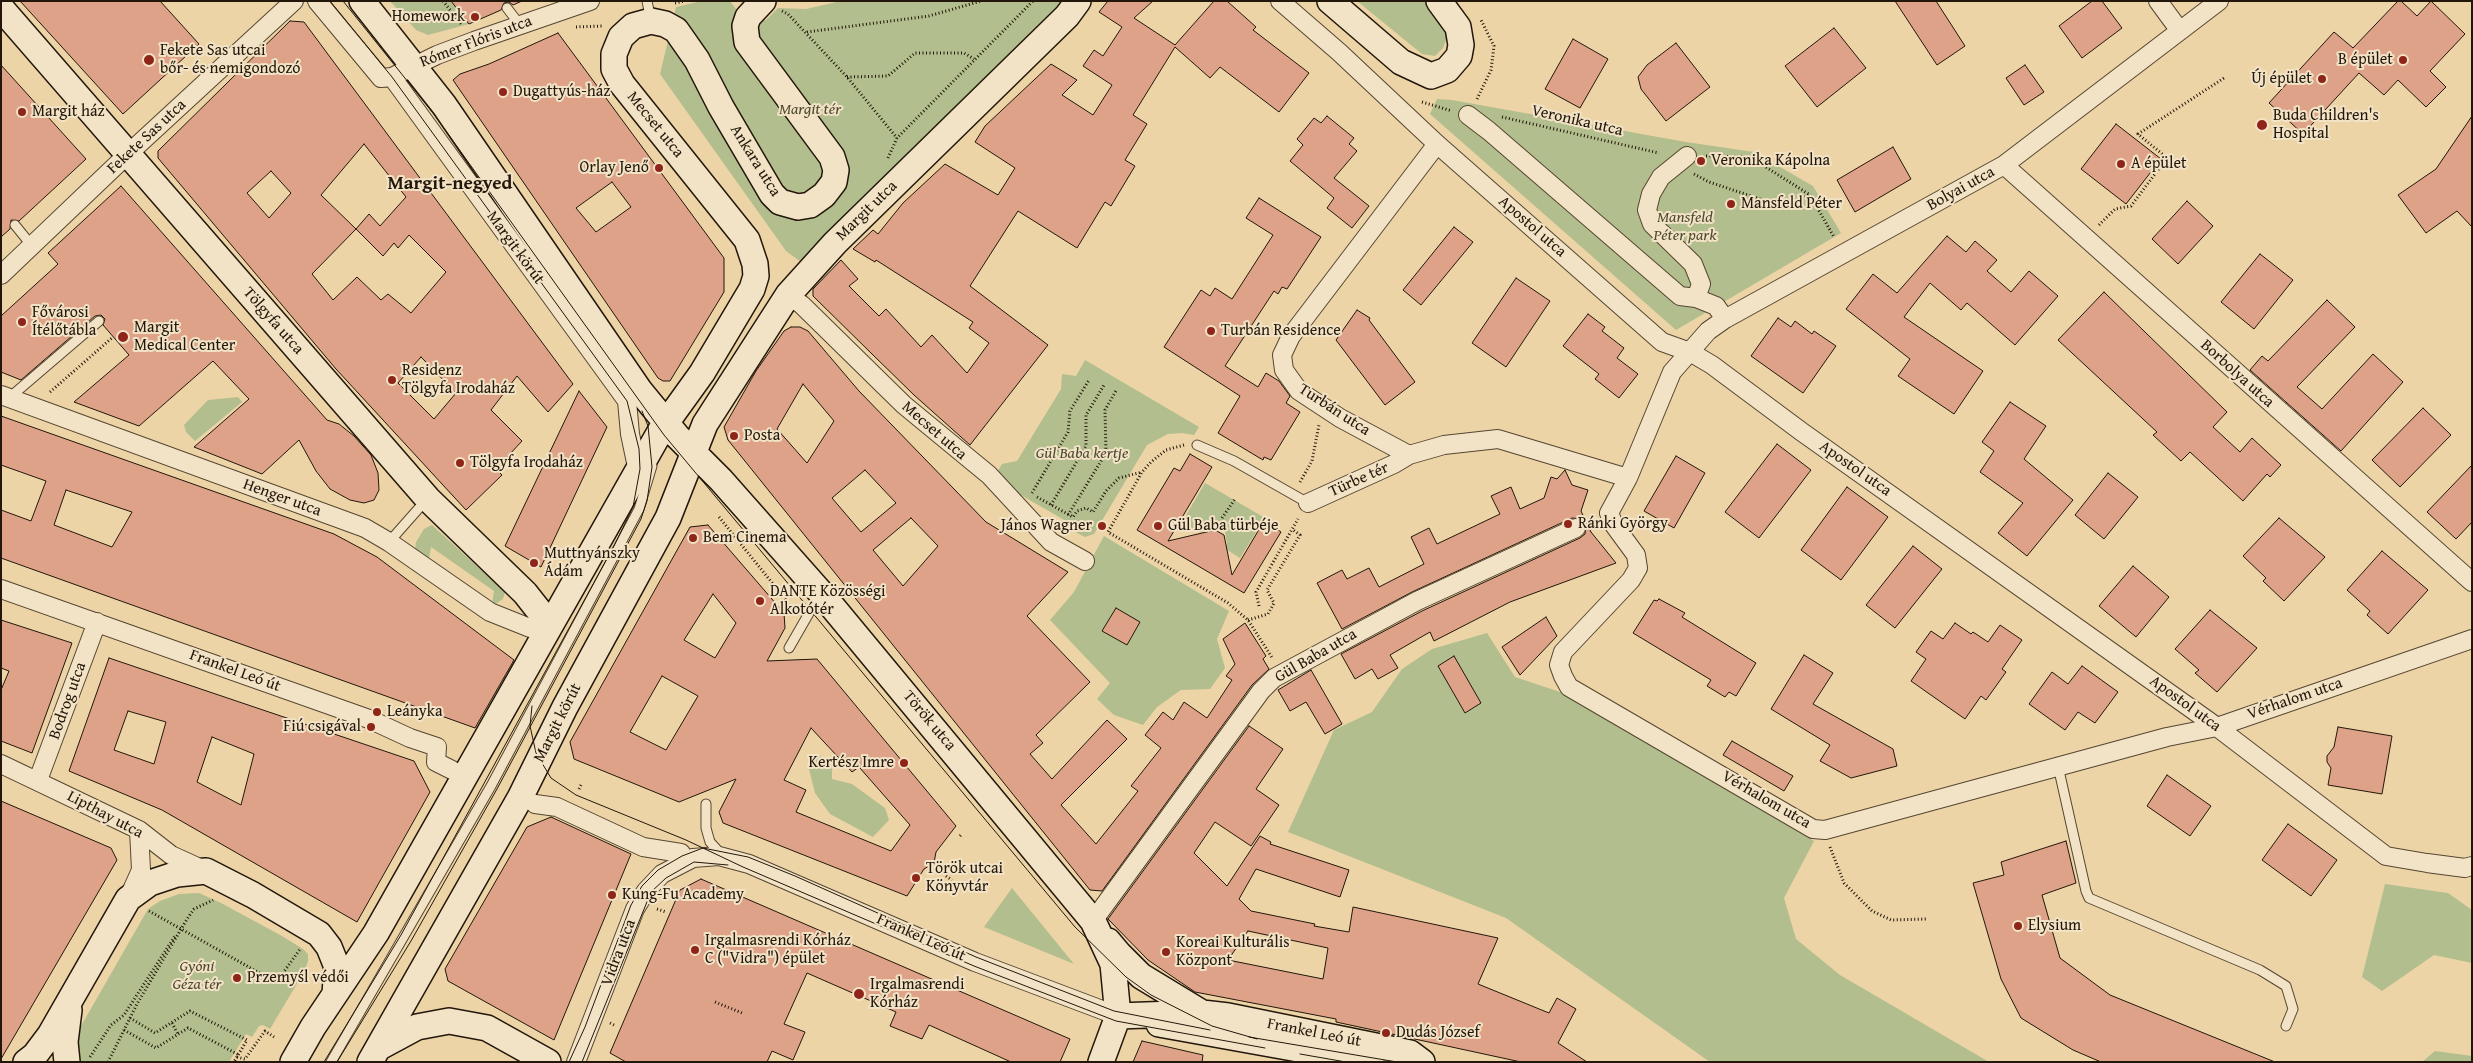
<!DOCTYPE html>
<meta charset="utf-8">
<style>
body{margin:0}
#map{position:relative;width:2473px;height:1063px;overflow:hidden;background:#edd4a7;font-family:"Gentium Book Plus",serif}
canvas{display:block}
.frame{position:absolute;inset:0;border:2px solid #22170a;pointer-events:none}
</style>
<div id="map">
<canvas width="2473" height="1063"></canvas>
<div class="frame"></div>
</div>
<script>
const g = document.querySelector('canvas').getContext('2d');
g.lineJoin = 'round';
function fillPath(path, color) { g.fillStyle = color; g.fill(path, 'evenodd'); }
const shape = rows => new Path2D(rows.map(r => 'M' + r).join(''));
function trace(path, color, width, dash) { g.strokeStyle = color; g.lineWidth = width; g.lineCap = dash ? 'butt' : 'round'; g.setLineDash(dash || []); g.stroke(path); }
function drawText(font, color, halo, rows, align = 'center') {
  g.font = font + ' "Gentium Book Plus",serif'; g.lineWidth = 4; g.setLineDash([]); g.textBaseline = 'middle'; g.strokeStyle = halo; g.fillStyle = color; for (const [text, x, y, turn = 0] of rows) {
    g.save(); g.translate(x, y); g.rotate((+turn || 0) * Math.PI / 180); g.textAlign = isNaN(turn) ? turn : align; if (halo) g.strokeText(text, 0, 0); g.fillText(text, 0, 0); g.restore();
  }
}
fillPath(shape([
 [390,1,451,1,469,24,428,35,416,30],
 [702,1,730,1,736,9,766,20,778,8,806,9,841,1,1066,1,1043,20,801,262,786,251,660,74,676,7],
 [1357,1,1429,1,1448,35,1443,48,1435,56,1422,54],
 [1437,99,1452,100,1686,142,1754,152,1813,186,1841,233,1676,330,1430,114],
 [1085,360,1199,427,1194,435,1182,433,1168,434,1147,445,1094,534,1085,537,1075,532,1073,525,993,479,1002,464,1017,461,1061,389,1062,374,1076,376],
 [238,397,242,402,195,441,186,432,184,425,208,400],
 [1205,483,1265,518,1240,558,1224,548,1227,543,1225,532,1215,526,1203,528,1201,533,1182,522],
 [432,525,505,592,503,599,497,603,492,604,494,591,431,547,429,559,415,550,416,542,424,529],
 [1104,536,1229,611,1217,639,1225,668,1210,689,1181,690,1157,707,1143,725,1114,715,1097,699,1110,683,1050,620,1074,592],
 [1487,633,1515,677,1563,693,1814,841,1784,898,1796,939,1840,975,1989,1062,1710,1062,1506,918,1288,832,1334,730,1372,712,1402,669,1432,649],
 [817,754,832,765,832,779,852,784,885,808,889,820,873,837,830,814,815,793,808,765],
 [2385,884,2448,893,2472,910,2472,963,2434,955,2382,991,2362,977],
 [1012,888,1074,964,984,927],
 [199,893,221,903,282,936,303,949,308,954,308,961,304,972,270,1029,263,1025,259,1026,252,1037,246,1034,229,1062,78,1062,77,1033,148,909,160,901,179,894],
 [2435,1051,2472,1056,2472,1062,2422,1062]
]), '#b2be8d');
const building = shape([
 [20,1,160,1,199,44,123,114,20,1],
 [451,1,522,1,513,5,509,2,504,3,501,10,469,24,451,1],
 [1108,1,1153,1,1134,18,1175,45,1214,1,1227,1,1256,27,1253,30,1309,73,1279,112,1220,67,1210,78,1175,47,1133,115,1147,124,1125,160,1135,166,1111,206,1105,202,1077,248,1018,211,970,286,1048,345,970,445,914,395,873,355,813,296,813,289,841,260,858,279,849,286,879,316,886,309,921,347,932,335,967,373,989,343,969,328,973,322,876,260,875,262,853,249,873,230,878,234,903,203,945,164,998,195,1015,168,975,142,985,126,1051,64,1077,80,1062,95,1093,115,1112,85,1083,66,1094,50,1103,56,1122,27,1099,12,1108,1],
 [1895,1,1936,1,1965,46,1937,65,1895,1],
 [2092,1,2102,1,2122,28,2082,58,2059,26,2092,1],
 [2398,1,2401,1,2417,16,2431,1,2465,34,2430,71,2446,87,2426,107,2398,80,2384,95,2359,73,2303,134,2269,103,2334,32,2353,48,2398,1],
 [290,21,304,22,573,384,548,412,517,376,491,410,522,441,496,469,502,475,466,510,336,369,158,158,158,151,290,21],
 [364,144,406,197,380,226,369,214,356,229,321,195,364,144],
 [271,171,291,193,269,218,247,193,271,171],
 [356,229,383,256,394,243,398,248,409,235,446,272,411,313,388,294,381,300,357,277,333,300,312,274,356,229],
 [421,357,456,393,434,419,398,383,421,357],
 [1834,28,1866,68,1817,107,1785,66,1834,28],
 [558,33,724,258,724,292,670,381,663,381,658,378,453,80,460,74,489,64,558,33],
 [612,182,631,207,596,232,576,208,612,182],
 [1573,39,1608,59,1580,108,1545,89,1573,39],
 [1676,43,1710,87,1666,121,1641,89,1638,77,1647,65,1676,43],
 [1,65,86,159,19,221,11,220,10,229,1,237,1,65],
 [2025,65,2044,92,2024,105,2006,78,2025,65],
 [1327,116,1354,138,1349,144,1357,151,1334,178,1369,206,1352,228,1327,208,1334,198,1290,161,1303,145,1297,139,1314,118,1321,123,1327,116],
 [2472,116,2472,227,2457,211,2426,233,2398,195,2436,169,2472,116],
 [2116,124,2161,159,2126,204,2081,169,2116,124],
 [1893,147,1911,179,1855,212,1837,180,1893,147],
 [121,186,327,420,339,424,354,436,371,455,378,473,379,490,374,500,364,503,350,500,330,489,316,471,299,440,262,474,194,447,249,399,213,361,139,426,74,402,129,355,103,325,105,319,101,315,95,316,21,380,1,372,1,316,58,264,48,253,121,186],
 [1259,198,1321,237,1287,289,1282,287,1278,294,1274,291,1225,366,1258,387,1266,373,1279,381,1290,396,1286,403,1300,412,1271,460,1264,457,1263,460,1218,433,1240,396,1164,347,1201,290,1210,296,1215,288,1232,299,1273,235,1246,218,1259,198],
 [2187,201,2213,226,2178,264,2152,239,2187,201],
 [1454,227,1473,242,1421,305,1403,290,1454,227],
 [1947,236,1966,252,1975,241,1997,260,1987,271,2011,292,2029,271,2058,296,2015,345,1967,303,1961,310,1930,283,1904,317,1983,371,1954,414,1898,376,1910,359,1846,309,1873,274,1897,293,1947,236],
 [2260,254,2293,280,2254,329,2221,302,2260,254],
 [1516,278,1550,301,1506,367,1472,343,1516,278],
 [2104,292,2227,412,2213,427,2240,452,2252,438,2281,465,2270,477,2267,474,2243,501,2190,452,2181,461,2153,435,2157,432,2058,340,2104,292],
 [2327,300,2355,327,2297,387,2322,409,2373,354,2403,382,2341,451,2250,370,2262,356,2268,361,2327,300],
 [1357,310,1370,318,1369,320,1415,382,1385,405,1336,340,1357,310],
 [1588,314,1605,327,1602,331,1624,348,1617,358,1638,374,1619,398,1595,379,1599,374,1563,346,1588,314],
 [1778,318,1791,327,1795,321,1812,334,1814,331,1836,346,1803,393,1751,356,1778,318],
 [791,327,800,327,808,331,859,391,986,522,1068,572,1027,616,1090,682,1036,735,1043,743,1030,754,1052,779,1107,720,1127,739,1061,805,1096,844,1138,791,1131,786,1161,748,1145,735,1163,712,1173,720,1184,702,1207,718,1232,680,1226,676,1235,664,1223,639,1245,623,1266,656,1263,659,1269,669,1252,685,1102,891,1090,890,728,440,724,427,756,371,784,331,791,327],
 [803,384,834,421,807,463,777,429,803,384],
 [865,470,896,503,861,532,832,498,865,470],
 [911,518,938,546,903,586,873,550,911,518],
 [579,391,607,427,541,567,505,546,579,391],
 [2010,402,2046,426,2024,459,2073,500,2027,556,1998,533,2023,503,1980,472,1994,451,1982,442,2010,402],
 [2423,408,2451,435,2400,487,2372,460,2423,408],
 [1,416,334,534,377,557,514,660,475,728,1,558,1,510,31,521,46,481,1,465,1,416],
 [66,490,132,512,112,547,54,525,66,490],
 [1777,444,1811,470,1759,538,1725,512,1777,444],
 [1190,454,1212,467,1168,541,1215,530,1224,535,1232,575,1264,521,1281,532,1244,593,1137,530,1174,468,1180,471,1190,454],
 [1676,456,1705,473,1674,528,1644,511,1676,456],
 [2472,465,2472,522,2456,539,2427,512,2472,465],
 [1565,470,1572,485,1588,490,1581,511,1591,532,1616,563,1510,602,1434,641,1430,632,1390,655,1398,668,1378,679,1372,669,1355,679,1341,654,1422,611,1580,538,1585,534,1586,524,1582,519,1572,518,1412,592,1342,629,1317,583,1342,570,1347,579,1369,568,1379,587,1424,564,1411,537,1429,528,1437,544,1500,514,1491,496,1511,487,1520,509,1544,498,1551,477,1557,479,1565,470],
 [2108,473,2138,497,2104,539,2075,515,2108,473],
 [1847,487,1888,517,1841,580,1801,550,1847,487],
 [2279,518,2325,557,2284,601,2263,581,2266,578,2243,556,2279,518],
 [708,525,784,613,785,628,767,661,817,659,956,826,936,852,934,863,924,869,907,896,723,823,719,812,736,779,679,802,574,759,570,742,690,527,708,525],
 [713,594,736,623,715,658,684,640,713,594],
 [662,676,698,696,666,750,630,732,662,676],
 [811,728,852,772,859,767,910,825,891,851,796,812,806,790,784,780,811,728],
 [1913,546,1942,569,1895,628,1866,605,1913,546],
 [2382,551,2428,590,2388,634,2367,615,2370,611,2347,590,2382,551],
 [2133,566,2169,597,2136,637,2099,606,2133,566],
 [1659,599,1685,613,1682,617,1756,663,1736,696,1729,692,1725,697,1707,686,1711,680,1633,633,1654,600,1657,601,1659,599],
 [1116,608,1140,622,1127,645,1102,631,1116,608],
 [2210,610,2257,648,2217,692,2195,673,2199,670,2175,649,2210,610],
 [1546,617,1557,636,1520,675,1502,647,1546,617],
 [1,620,72,643,32,753,1,741,1,690,9,671,1,668,1,620],
 [1955,623,1971,634,1973,632,1988,642,2000,625,2022,640,2002,669,2006,672,1986,700,1981,696,1965,719,1911,681,1926,659,1916,652,1931,631,1943,639,1955,623],
 [1804,655,1833,673,1813,704,1893,749,1897,766,1851,778,1820,761,1830,745,1771,709,1804,655],
 [1454,656,1481,703,1465,713,1438,666,1454,656],
 [109,658,414,761,430,792,357,922,162,810,69,771,109,658],
 [128,711,166,722,154,764,114,750,128,711],
 [212,737,254,754,241,805,197,782,212,737],
 [2082,666,2118,692,2095,723,2078,712,2065,730,2029,704,2052,672,2068,684,2082,666],
 [1311,670,1342,724,1325,734,1306,702,1290,711,1278,690,1311,670],
 [1249,726,1283,749,1256,789,1279,805,1251,846,1215,822,1194,853,1227,886,1260,836,1271,842,1270,844,1349,870,1340,897,1256,869,1239,899,1251,911,1315,924,1314,926,1349,932,1353,907,1498,938,1478,984,1549,1013,1557,998,1576,1009,1558,1043,1587,1062,1521,1062,1336,1022,1336,1019,1195,992,1148,960,1108,919,1249,726],
 [1248,931,1328,948,1323,979,1228,960,1248,931],
 [2338,727,2392,736,2382,794,2328,785,2331,768,2327,762,2327,756,2334,747,2338,727],
 [1732,741,1793,776,1784,791,1723,755,1732,741],
 [2167,775,2211,806,2190,836,2147,806,2167,775],
 [1,801,111,848,117,860,1,1059,1,801],
 [551,817,631,854,554,1040,448,981,445,969,527,827,551,817],
 [2288,824,2337,860,2311,896,2262,860,2288,824],
 [2066,841,2076,883,2042,895,2060,958,2110,995,2275,1062,2101,1062,2073,1050,2021,1018,2001,979,1973,883,2004,875,2001,862,2066,841],
 [701,879,1070,1039,1060,1062,1011,1062,929,1025,922,1039,890,1026,896,1012,807,973,784,1024,805,1032,793,1060,772,1051,767,1062,626,1062,610,1053,680,890,701,879],
 [1142,1041,1203,1055,1202,1062,1133,1062,1142,1041]
]);
fillPath(building, '#dea288');
trace(building, '#22170a', 1);
const lane = shape([
 [647,1,651,21],
 [507,8,520,25],
 [15,225,32,246],
 [9,398,99,321],
 [1197,445,1234,461,1308,503],
 [389,542,427,499],
 [789,648,820,594],
 [2058,766,2086,891,2089,898,2260,970,2286,986,2293,1009,2286,1026],
 [706,804,706,828,710,842,721,854],
 [331,1062,491,786,639,509,652,466]
]);
const street = shape([
 [317,1,381,78,392,77,437,55,474,41,590,1],
 [1280,1,1339,52,1437,144,1662,342,1690,352,1712,365,1802,432,2217,727,2386,856,2427,863,2465,868,2472,866],
 [2158,1,2180,31],
 [2219,1,2004,165,1725,319,1708,331,1672,372,1628,478,1609,513,1614,525,1636,555,1638,568,1631,580,1563,652,1559,665,1563,676,1569,687,1813,829,1825,830,2167,737,2217,727,2472,639],
 [392,77,627,401,630,434,638,472],
 [1468,115,1489,131,1680,296,1696,298,1716,306,1725,319],
 [1687,156,1661,177,1651,194,1647,210,1652,224,1693,264,1701,284,1696,298],
 [2004,165,2472,582],
 [1,275,128,154,294,1],
 [788,295,802,305,904,405,989,475,1051,542,1085,561],
 [1,395,365,528,389,542,490,612,530,628,547,631],
 [1409,455,1340,418,1299,391,1284,370,1282,355,1291,336,1437,144],
 [1308,503,1394,464,1409,455,1444,445,1498,439,1628,478],
 [1,589,369,719,410,738,437,747,436,762,452,770],
 [1,764,139,830,171,855,204,870],
 [38,780,97,622],
 [535,804,557,807,643,847,681,853],
 [128,899,141,870,139,830],
 [1093,921,1261,691,1274,678,1417,601,1576,528],
 [576,1062,635,909,646,891,662,874,693,858,719,856,749,864,975,962,1118,1016]
]);
const secondary = shape([
 [362,1,444,105,640,391,677,436,721,480,821,593,1093,921,1113,964,1118,1016,1101,1062],
 [1330,1,1401,62,1431,76,1447,70,1459,56,1461,45,1458,27,1439,1],
 [1,8,428,499,525,593,540,612,547,631],
 [1108,941,1119,954,1141,976,1202,1013],
 [1118,1016,1202,1013,1228,1016,1410,1053,1422,1062],
 [1159,1024,1371,1062],
 [378,1048,417,1027,449,1021,487,1028,548,1062],
 [26,1062,35,1055,50,1035,128,899,150,883,177,874,206,871,253,895,319,934,329,947,337,967,335,994],
 [67,1062,65,1042,69,1010],
 [293,1062,313,1027,376,933,661,430,702,373,752,289,756,276,755,264,747,240,622,84,614,69,614,54,621,37,633,26,651,21,665,24,676,30,697,60,721,107,772,194,780,202,798,207,810,205,824,195,834,182,836,170,832,157,747,42,745,26,748,17,763,1],
 [370,1062,520,798,565,707,668,518,705,424,788,295,835,243,1067,16,1078,1]
]);
trace(lane, '#554631', 11);
trace(street, '#554631', 20);
trace(secondary, '#22170a', 28);
trace(shape([
 [443,1,462,25],
 [675,3,684,1],
 [782,11,788,14,847,77,897,138],
 [576,27,602,26],
 [807,32,929,16,981,1],
 [847,77,888,76,915,53,964,53,974,59],
 [1477,99,1491,70,1494,46,1481,20],
 [1422,102,1452,111],
 [1502,117,1659,153],
 [1706,156,1750,157,1810,195,1834,237],
 [888,158,897,138,1033,1],
 [1694,174,1709,182,1784,207,1810,195],
 [2099,225,2115,209,2131,206,2167,158,2138,134,2224,78],
 [50,392,113,337],
 [1184,445,1166,450,1151,462,1142,472,1108,532,1228,603,1248,620,1273,659],
 [1300,482,1312,461,1319,425],
 [1032,493,1068,432,1070,411,1089,380],
 [1037,497,1073,517,1077,511,1086,508,1093,512,1106,491,1119,478,1142,472],
 [1051,505,1086,446,1086,415,1104,385],
 [1068,515,1106,453,1105,410,1117,389],
 [719,517,786,600],
 [1222,518,1235,499],
 [1259,606,1256,592,1298,519],
 [1248,620,1268,614,1274,603,1267,590,1300,535,1292,529],
 [579,789,582,783],
 [960,836,962,834],
 [1830,847,1844,883,1872,911,1891,920,1926,919],
 [946,876,952,880],
 [657,909,666,912],
 [149,911,272,980,280,977,301,948],
 [715,1002,742,1013],
 [130,1018,155,1033,190,1011,247,1040,234,1062],
 [172,1023,178,1034],
 [610,1023,616,1026],
 [124,1030,156,1048,188,1028,239,1055],
 [90,1057,111,1025,124,1015,175,936],
 [237,1057,245,1059,265,1031,274,1037],
 [108,1062,137,1004,187,919,194,909,213,900]
]), '#22170a', 3, [1, 2.5]);
trace(lane, '#f3e3c6', 9);
trace(street, '#f3e3c6', 18);
trace(secondary, '#f3e3c6', 25);
trace(shape([
 [343,1,433,113,664,435,1075,927,1126,977,1151,995,1212,1026,1257,1039],
 [532,706,530,726,536,753,551,778,576,795,686,840,743,867,974,966,1116,1021,1265,1048],
 [1249,1037,1397,1062],
 [1300,1054,1346,1062],
 [324,1062,401,935,614,546,633,507,640,469,639,449,627,401,392,77,330,1],
 [337,1062,411,941,497,789,641,519,647,501,652,467,648,426,642,411],
 [569,1062,585,1027,631,905,642,886,658,870,682,856,703,848,748,857,795,876,976,957,1114,1011,1210,1030],
 [582,1062,651,892,666,878,694,862,728,865]
]), '#22170a', 1);
for (const [x, y, r, color] of [
 [475,17,5,"#8f2418"],
 [149,60,6,"#8f2418"],
 [2403,60,5,"#8f2418"],
 [2322,79,5,"#8f2418"],
 [503,92,5,"#8f2418"],
 [22,112,5,"#8f2418"],
 [2262,125,6,"#8f2418"],
 [1701,161,5,"#8f2418"],
 [2121,164,5,"#8f2418"],
 [659,168,5,"#8f2418"],
 [1731,204,5,"#8f2418"],
 [22,322,5,"#8f2418"],
 [1211,331,5,"#8f2418"],
 [123,337,6,"#8f2418"],
 [392,380,5,"#8f2418"],
 [734,436,5,"#8f2418"],
 [460,463,5,"#8f2418"],
 [1568,524,5,"#8f2418"],
 [1102,526,5,"#8f2418"],
 [1158,526,5,"#8f2418"],
 [693,538,5,"#8f2418"],
 [534,563,5,"#8f2418"],
 [760,601,5,"#8f2418"],
 [377,712,5,"#8f2418"],
 [371,727,5,"#8f2418"],
 [904,763,5,"#8f2418"],
 [916,878,5,"#8f2418"],
 [612,895,5,"#8f2418"],
 [2018,926,5,"#8f2418"],
 [695,950,5,"#8f2418"],
 [1166,952,5,"#8f2418"],
 [237,978,5,"#8f2418"],
 [859,994,6,"#8f2418"],
 [1386,1033,5,"#8f2418"]
]) { const dot = new Path2D(); dot.arc(x, y, r, 0, 2 * Math.PI); g.fillStyle = color; g.fill(dot); trace(dot, '#f3e3c6', 2); }
drawText('16px', '#22170a', '#f3e3c6', [
 ["Homework",465,17,"right"],
 ["Fekete Sas utcai",160,51],
 ["bőr- és nemigondozó",160,69],
 ["B épület",2393,60,"right"],
 ["Új épület",2312,79,"right"],
 ["Dugattyús-ház",513,92],
 ["Margit ház",32,112],
 ["Buda Children's",2273,116],
 ["Hospital",2273,134],
 ["Veronika Kápolna",1711,161],
 ["A épület",2131,164],
 ["Orlay Jenő",649,168,"right"],
 ["Mansfeld Péter",1741,204],
 ["Fővárosi",32,313],
 ["Ítélőtábla",32,331],
 ["Margit",134,328],
 ["Medical Center",134,346],
 ["Turbán Residence",1221,331],
 ["Residenz",402,371],
 ["Tölgyfa Irodaház",402,389],
 ["Posta",744,436],
 ["Tölgyfa Irodaház",470,463],
 ["Ránki György",1578,524],
 ["János Wagner",1092,526,"right"],
 ["Gül Baba türbéje",1168,526],
 ["Bem Cinema",703,538],
 ["Muttnyánszky",544,554],
 ["Ádám",544,572],
 ["DANTE Közösségi",770,592],
 ["Alkotótér",770,610],
 ["Leányka",387,712],
 ["Fiú csigával",361,727,"right"],
 ["Kertész Imre",894,763,"right"],
 ["Török utcai",926,869],
 ["Könyvtár",926,887],
 ["Kung-Fu Academy",622,895],
 ["Elysium",2028,926],
 ["Irgalmasrendi Kórház",705,941],
 ["C (\"Vidra\") épület",705,959],
 ["Koreai Kulturális",1176,943],
 ["Központ",1176,961],
 ["Przemyśl védői",247,978],
 ["Irgalmasrendi",870,985],
 ["Kórház",870,1003],
 ["Dudás József",1396,1033]
], 'left');
drawText('16px', '#22170a', '#f3e3c6', [
 ["Rómer Flóris utca",476,42,-21],
 ["Veronika utca",1577,121,13],
 ["Mecset utca",655,125,51],
 ["Fekete Sas utca",147,137,-43],
 ["Ankara utca",755,161,58],
 ["Bolyai utca",1961,189,-29],
 ["Margit utca",867,211,-44],
 ["Apostol utca",1532,227,41],
 ["Margit körút",515,248,54],
 ["Tölgyfa utca",273,321,49],
 ["Borbolya utca",2237,374,42],
 ["Turbán utca",1334,410,33],
 ["Mecset utca",934,431,41],
 ["Apostol utca",1855,469,35],
 ["Türbe tér",1359,480,-24],
 ["Henger utca",282,498,20],
 ["Gül Baba utca",1316,656,-30],
 ["Frankel Leó út",235,671,20],
 ["Vérhalom utca",2295,699,-19],
 ["Bodrog utca",68,701,-70],
 ["Apostol utca",2185,704,36],
 ["Török utca",929,721,50],
 ["Margit körút",558,723,-63],
 ["Vérhalom utca",1766,800,30],
 ["Lipthay utca",105,815,28],
 ["Frankel Leó út",921,938,24],
 ["Vidra utca",619,953,-69],
 ["Frankel Leó út",1314,1033,11]
]);
drawText('italic 16px', '#4d4931', '#f3e3c6', [
 ["Margit tér",810,110],
 ["Mansfeld",1685,218],
 ["Péter park",1685,236],
 ["Gül Baba kertje",1082,454],
 ["Gyóni",197,967],
 ["Géza tér",197,985]
]);
drawText('bold 19px', '#22170a', '#f3e3c6', [
 ["Margit-negyed",450,184]
]);
</script>
